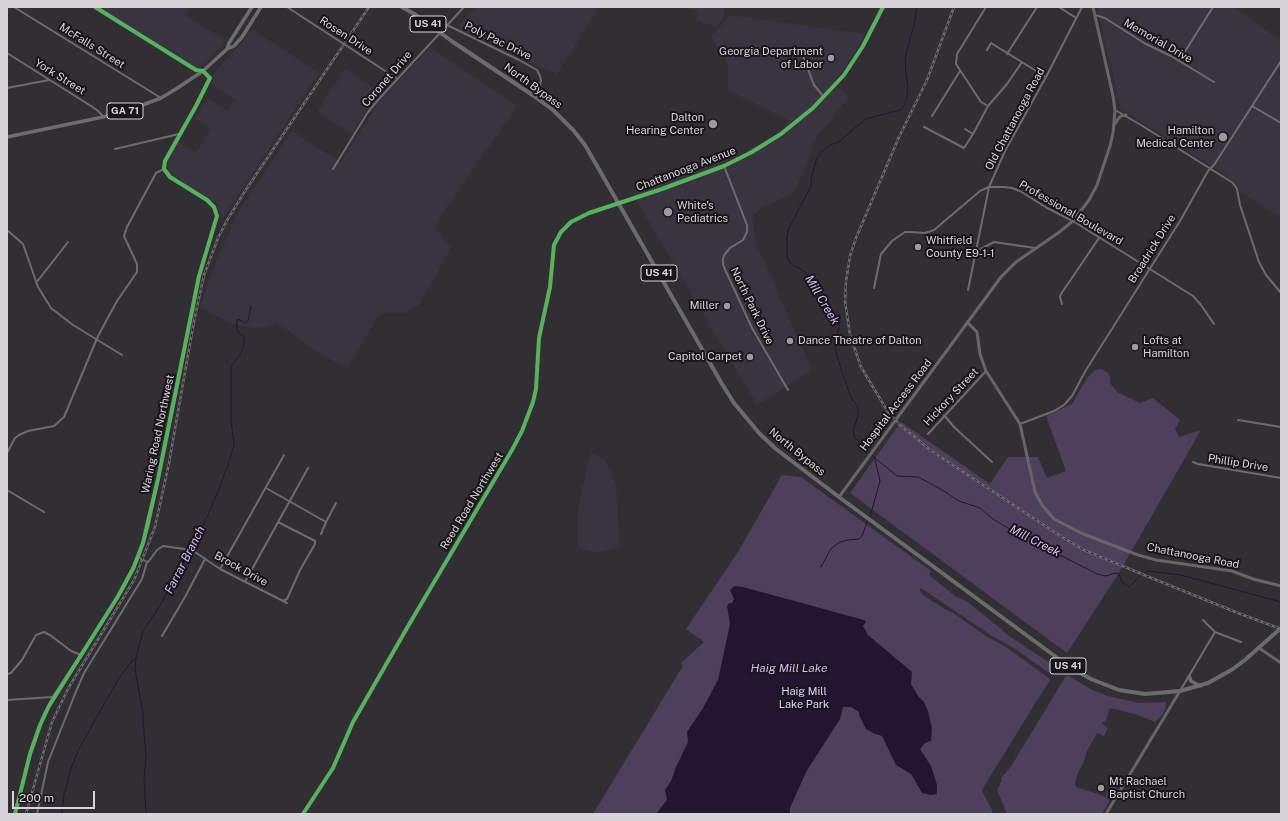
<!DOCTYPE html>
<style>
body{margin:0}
#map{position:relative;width:1288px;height:821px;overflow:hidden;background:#312f33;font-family:"Public Sans",sans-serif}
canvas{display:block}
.frame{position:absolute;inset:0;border:8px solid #d7d4da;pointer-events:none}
.scale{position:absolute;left:12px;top:791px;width:83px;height:18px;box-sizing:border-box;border:2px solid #d7d4da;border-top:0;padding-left:5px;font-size:12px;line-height:14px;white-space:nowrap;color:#d7d4da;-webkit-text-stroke:3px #18161a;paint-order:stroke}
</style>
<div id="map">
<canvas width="1288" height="821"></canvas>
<div class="frame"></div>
<div class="scale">200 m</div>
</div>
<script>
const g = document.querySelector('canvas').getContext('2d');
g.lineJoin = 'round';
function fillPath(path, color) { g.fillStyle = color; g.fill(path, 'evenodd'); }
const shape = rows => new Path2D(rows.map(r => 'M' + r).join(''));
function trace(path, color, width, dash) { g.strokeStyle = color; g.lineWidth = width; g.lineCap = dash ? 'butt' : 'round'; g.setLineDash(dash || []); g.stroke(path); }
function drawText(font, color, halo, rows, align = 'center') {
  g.font = font + ' "Public Sans",sans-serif'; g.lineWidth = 4; g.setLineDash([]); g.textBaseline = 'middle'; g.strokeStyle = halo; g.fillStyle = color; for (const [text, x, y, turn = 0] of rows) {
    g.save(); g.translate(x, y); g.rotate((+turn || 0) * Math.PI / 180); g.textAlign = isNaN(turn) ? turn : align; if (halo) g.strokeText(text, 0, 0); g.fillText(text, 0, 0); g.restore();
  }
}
fillPath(shape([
 [99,7,189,7,185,15,226,40,213,55,198,69],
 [477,7,599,7,557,74,510,54,458,26],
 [684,7,725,7,724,16,717,27,697,21,698,11],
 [1097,7,1234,7,1281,41,1281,67,1277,73,1281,76,1281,218,1240,192,1236,182,1209,164,1121,109],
 [730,15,865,34,849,62,833,83,849,97,816,138,803,174,792,194,763,207,752,217,756,243,812,370,757,405,632,193,736,157,776,134,790,121,728,90,728,67,724,57,711,37],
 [252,29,319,73,222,220,218,205,170,174,168,172,167,163,178,142,196,152,211,129,195,119,207,98,228,111,236,100,211,84,214,75,218,68,238,47],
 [430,47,517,106,442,214,435,227,451,248,419,305,406,313,380,313,347,369,316,351,276,322,266,328,235,325,200,308,212,271,236,216,292,131,341,163,378,103],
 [345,69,382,93,367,110,352,134,317,112],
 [591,453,605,460,616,485,620,547,596,553,578,548,578,510,582,488]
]), '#3a3340');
fillPath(shape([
 [1101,369,1108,373,1110,377,1110,383,1117,392,1140,403,1153,398,1180,420,1175,429,1179,437,1201,430,1120,571,1067,653,850,493,901,422,990,484,1008,457,1038,457,1047,478,1066,471,1046,416,1072,404,1087,378,1095,370],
 [782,475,801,477,931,571,929,575,955,596,966,601,994,623,1009,636,1056,667,1054,673,1052,675,1014,648,992,636,921,588,920,590,922,594,926,597,943,608,953,613,986,636,1006,647,1050,679,1050,680,1036,702,983,788,982,791,992,810,992,812,994,814,593,814,681,669,683,666,681,663,704,642,686,629,738,552],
 [1066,676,1069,676,1092,690,1108,696,1139,703,1166,702,1166,707,1163,714,1155,722,1138,715,1110,708,1105,722,1103,721,1102,724,1108,728,1104,736,1097,733,1087,751,1084,761,1077,775,1075,784,1076,787,1098,794,1110,799,1110,798,1106,796,1108,790,1110,790,1112,786,1106,783,1105,782,1113,784,1116,787,1117,790,1112,800,1110,800,1102,814,1007,814,997,790,1002,780,1001,778,1010,768]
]), '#4e405d');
fillPath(shape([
 [735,586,743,587,864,620,866,622,863,626,868,635,912,672,911,684,918,696,924,702,928,711,932,729,931,741,925,743,920,749,931,766,937,785,937,794,931,795,922,793,911,774,896,765,882,736,875,734,866,729,859,715,859,712,851,707,843,707,840,719,806,772,790,808,790,814,656,814,667,800,665,790,671,781,676,767,688,742,687,732,703,708,718,680,730,624,727,606,729,603,732,603,734,599,730,590]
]), '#231530');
trace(shape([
 [917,7,914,25,905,57,906,74,908,88,907,99,904,106,900,110,866,119,856,127,839,142,830,145,821,152,816,161,812,175,811,186,789,228,787,237,787,257,791,264,804,271,811,279,823,302,830,310,837,321,839,328,836,340,835,348,838,359,851,398,855,402,858,408,858,416,853,431,855,438,875,458,897,476,918,477,939,488,959,501,980,508,993,519,1008,528,1031,537,1054,552,1097,574,1106,576,1115,573,1119,574,1122,582,1129,587,1141,575],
 [870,517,880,481,875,459],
 [821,567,830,550,834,546,840,542,848,540,859,539,862,536,868,520],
 [1144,574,1148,571,1181,575,1281,602],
 [62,814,64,794,72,766,80,747,119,678,131,662,135,659],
 [146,814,144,778,146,756,144,734,143,713,135,669,136,658,143,631,161,604,204,524,217,494,230,459,234,444,231,419,231,366,240,355,244,346,244,337,238,332,236,324,238,319,245,323,248,321,251,306]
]), '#231530', 1);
trace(shape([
 [14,7,161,98],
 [95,7,196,70,202,71],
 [287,7,396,78],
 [986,7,957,54,956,64,981,102,988,106],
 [1059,7,1076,18],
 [1095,15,1105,18,1144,43,1171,56,1214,82],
 [447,25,519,60,537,70,540,76,541,80,539,90,535,96],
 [987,50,991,43,1046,77],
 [7,53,91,106,98,111,103,116],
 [1007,54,1037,7],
 [760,55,789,49,798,50,803,56,814,85,824,97],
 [1179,61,1213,7],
 [7,88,49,80],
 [1252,106,1281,123],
 [1115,110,1141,125,1233,183,1237,189,1240,205,1259,262,1266,275,1281,293],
 [932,116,960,71],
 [924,127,964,148,973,134,988,106,1007,84,1022,62],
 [965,129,973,134],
 [115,149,179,134],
 [724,166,747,225,747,232,743,240,730,248,725,254,723,258,723,265,752,328,788,390],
 [333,169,368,112,378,100,464,7],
 [7,230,23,244,38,287,51,308,73,325,122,355],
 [975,252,994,242,1035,248],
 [36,283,68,242],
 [874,288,881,254,892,241,905,232,911,232,925,233,934,230,980,191,989,187,1004,187,1012,188,1020,191,1047,208,1073,221,1193,296,1201,305,1214,324],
 [968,290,989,187,1005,151,1046,77,1082,7],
 [1062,304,1060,297,1061,294,1099,238],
 [944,415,954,427,992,462],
 [1238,420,1281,427],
 [1020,424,1054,411,1064,405,1072,396,1086,370,1180,221,1208,171,1214,165,1281,61],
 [928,434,986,371],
 [7,453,15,438,19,435,28,431,54,426,64,417,98,336,117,301,137,272,137,264,124,236,127,227,156,173,164,169],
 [1193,462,1198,464,1281,478],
 [266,488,326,522],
 [7,490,44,512],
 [278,522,315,541,315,544,300,570,287,599,283,601],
 [321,534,326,522,336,503],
 [138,557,147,562],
 [147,562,149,561,157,550,163,546,192,550,220,569,287,603],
 [220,569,284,455],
 [245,582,308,468],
 [1203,620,1215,632,1241,642],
 [162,636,185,597,205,559],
 [7,674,11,673,22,660,36,635,44,632,50,635,71,651,81,655],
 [1180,691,1215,632],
 [7,700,52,697],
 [37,814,48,762,75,694,84,673,142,579,147,562],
 [303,814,333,768,353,722,407,628,512,450,522,431,533,402,536,389,539,338,550,287,554,245,561,232,571,222,589,213,662,189,724,166,752,152,781,134,813,108,844,75,863,46,883,7]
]), '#6c6c6e', 2);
trace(shape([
 [1115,124,1118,119,1121,116,1126,115],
 [967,322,977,332,980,354,986,371,1020,424,1035,492,1042,505,1054,519,1081,533,1138,555,1156,560,1232,571,1253,579,1281,586],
 [839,497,1001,277,1016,262,1058,233,1073,221,1089,200,1097,185,1110,146,1113,133,1115,110,1113,96,1093,7],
 [1259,648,1281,663],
 [15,814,30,754,44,715,53,697,81,655,124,586,138,557,148,527,179,378,199,276,217,216,214,207,207,200,170,177,164,169,165,161,196,106,210,78,203,71],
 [1106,814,1180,691]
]), '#676568', 3);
trace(shape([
 [227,49,229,43,252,7],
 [7,137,103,117,132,109,161,98,176,89,203,71,227,49,234,46,242,37,261,7],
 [1189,676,1191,681,1200,686]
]), '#6d6c6f', 3.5);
trace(shape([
 [402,7,416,15,453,42,534,96,553,110,574,131,585,145,722,384,734,403,759,433,776,449,839,497,1071,668,1091,679,1119,690,1145,694,1180,691,1208,683,1233,669,1246,659,1281,628]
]), '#6b6a6c', 4);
const rail = shape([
 [954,7,927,80,899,137,856,238,850,256,846,281,845,301,850,335,861,367,888,412,902,427,915,437,930,450,1062,537,1084,550,1149,577,1238,613,1281,629],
 [26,814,52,722,69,687,134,580,155,527,169,463,194,321,204,275,218,238,226,222,245,191,369,7]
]);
trace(rail, '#6b6a6c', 2.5);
trace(rail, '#18161a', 1, [3]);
trace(shape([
 [15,814,30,754,40,725,49,706,117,598,133,569,143,543,158,479,199,276,217,216,214,207,207,200,170,177,164,169,165,161,196,106,210,78,203,71,196,70,95,7],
 [303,814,333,768,353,722,407,628,512,450,522,431,533,402,536,389,539,338,550,287,554,245,561,232,571,222,589,213,662,189,724,166,752,152,781,134,813,108,844,75,863,46,883,7]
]), '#56b35d', 4);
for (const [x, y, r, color] of [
 [831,58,4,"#9d9aa0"],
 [713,124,5,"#9d9aa0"],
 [1223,137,5,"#9d9aa0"],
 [668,212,5,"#9d9aa0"],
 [918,247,4,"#9d9aa0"],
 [727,306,4,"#9d9aa0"],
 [790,341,4,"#9d9aa0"],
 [1135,347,4,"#9d9aa0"],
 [750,357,4,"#9d9aa0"],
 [1101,788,4,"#9d9aa0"]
]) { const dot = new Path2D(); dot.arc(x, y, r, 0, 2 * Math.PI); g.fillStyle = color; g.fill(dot); trace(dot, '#18161a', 1.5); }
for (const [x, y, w] of [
 [428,24,36],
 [125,111,36],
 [659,273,36],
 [1068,666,36]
]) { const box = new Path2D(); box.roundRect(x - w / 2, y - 8, w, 16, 3); g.fillStyle = '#18161a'; g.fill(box); trace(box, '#d7d4da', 1); }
drawText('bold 10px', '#d7d4da', null, [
 ["US 41",428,24],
 ["GA 71",125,111],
 ["US 41",659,273],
 ["US 41",1068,666]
]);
drawText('11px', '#d7d4da', '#18161a', [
 ["Rosen Drive",346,36,33],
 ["Poly Pac Drive",498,41,26],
 ["Memorial Drive",1158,41,30],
 ["McFalls Street",92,46,32],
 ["York Street",60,77,32],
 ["Coronet Drive",387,79,-49],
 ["North Bypass",533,86,36],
 ["Old Chattanooga Road",1015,119,-62],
 ["Chattanooga Avenue",686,169,-21],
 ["Professional Boulevard",1071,213,30],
 ["Broadrick Drive",1152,249,-58],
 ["North Park Drive",752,306,64],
 ["Hickory Street",951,397,-47],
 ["Hospital Access Road",896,405,-53],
 ["Waring Road Northwest",158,434,-78],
 ["North Bypass",797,452,39],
 ["Phillip Drive",1238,463,9],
 ["Reed Road Northwest",472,501,-59],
 ["Chattanooga Road",1193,556,11],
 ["Brock Drive",241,569,29]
]);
drawText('11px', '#d7d4da', '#18161a', [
 ["Georgia Department",823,52],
 ["of Labor",823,65],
 ["Dalton",704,118],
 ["Hearing Center",704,131],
 ["Hamilton",1214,131],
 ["Medical Center",1214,144],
 ["White's",677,206,"left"],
 ["Pediatrics",677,219,"left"],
 ["Whitfield",926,241,"left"],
 ["County E9-1-1",926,254,"left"],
 ["Miller",719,306],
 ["Dance Theatre of Dalton",798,341,"left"],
 ["Lofts at",1143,341,"left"],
 ["Hamilton",1143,354,"left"],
 ["Capitol Carpet",742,357],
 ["Mt Rachael",1109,782,"left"],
 ["Baptist Church",1109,795,"left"]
], 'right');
drawText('11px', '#e2cafc', '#18161a', [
 ["Haig Mill",804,692],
 ["Lake Park",804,705]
]);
drawText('italic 12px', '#d7b9f6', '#18161a', [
 ["Mill Creek",822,300,59],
 ["Mill Creek",1035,541,27],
 ["Farrar Branch",185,560,-63],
 ["Haig Mill Lake",789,668]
]);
</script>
